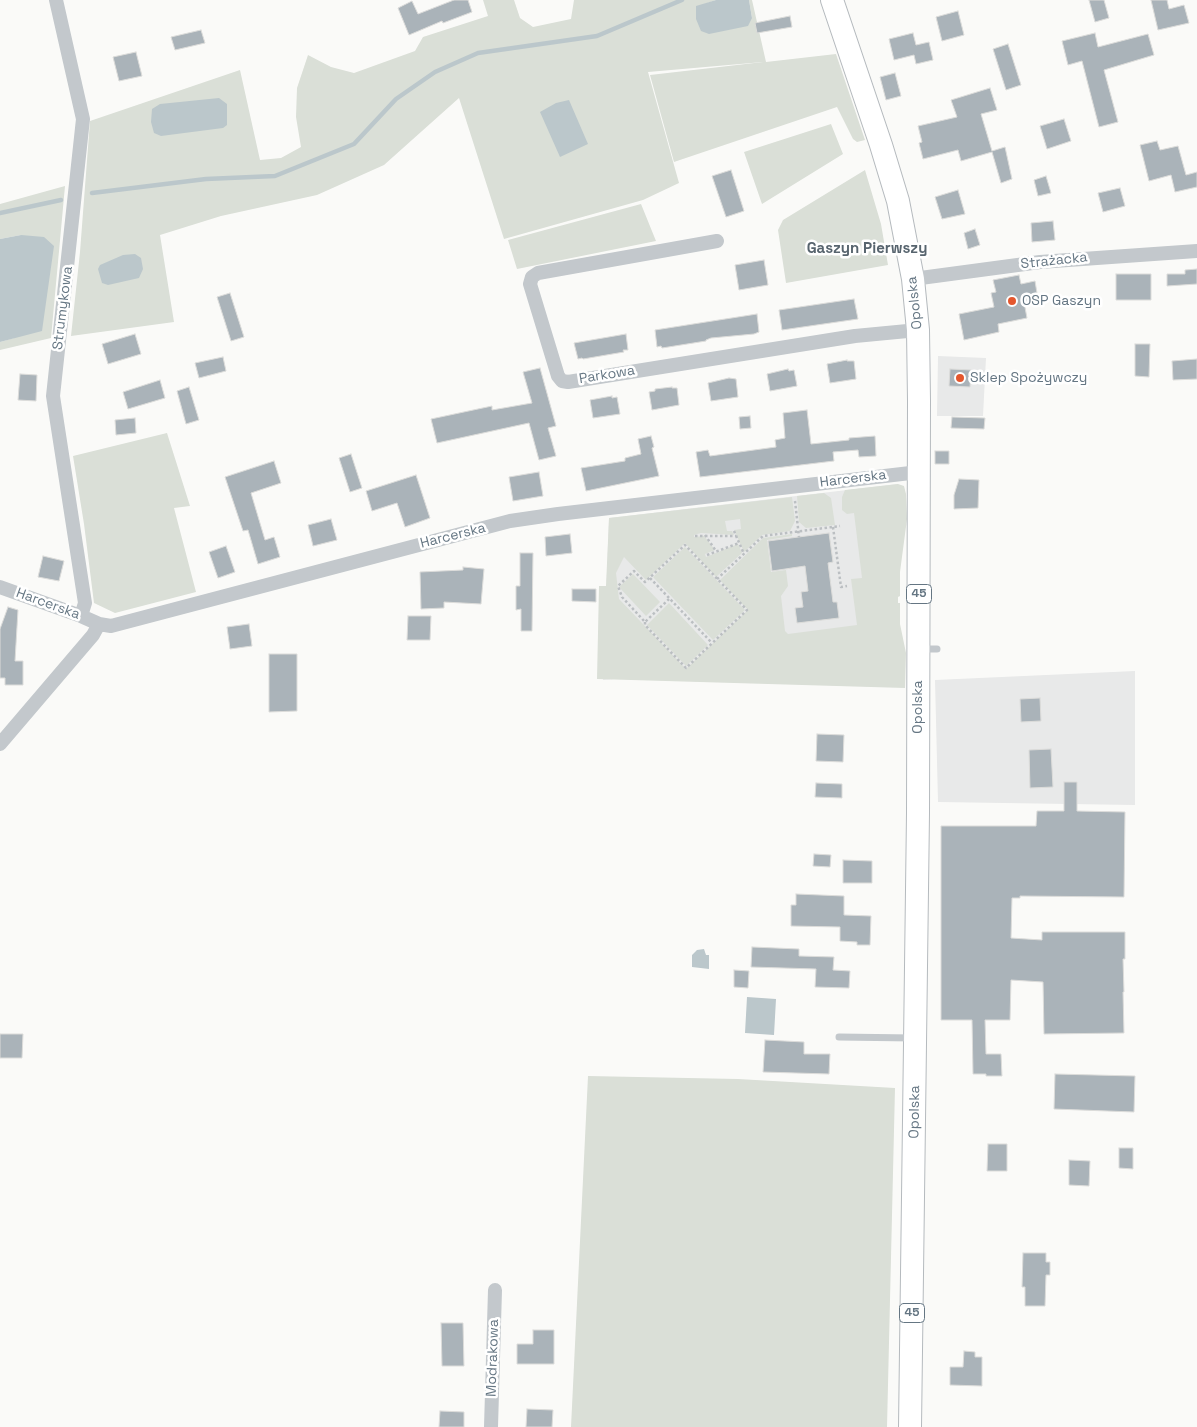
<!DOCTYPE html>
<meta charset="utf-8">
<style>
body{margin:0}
canvas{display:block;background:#fafaf8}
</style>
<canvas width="1197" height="1427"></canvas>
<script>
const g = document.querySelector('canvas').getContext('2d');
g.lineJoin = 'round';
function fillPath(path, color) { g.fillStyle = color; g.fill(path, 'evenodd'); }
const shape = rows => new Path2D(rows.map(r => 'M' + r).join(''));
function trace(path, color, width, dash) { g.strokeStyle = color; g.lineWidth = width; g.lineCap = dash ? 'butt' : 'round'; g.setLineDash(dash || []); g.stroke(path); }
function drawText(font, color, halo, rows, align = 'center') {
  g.font = font + ' "Space Grotesk",sans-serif'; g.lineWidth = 5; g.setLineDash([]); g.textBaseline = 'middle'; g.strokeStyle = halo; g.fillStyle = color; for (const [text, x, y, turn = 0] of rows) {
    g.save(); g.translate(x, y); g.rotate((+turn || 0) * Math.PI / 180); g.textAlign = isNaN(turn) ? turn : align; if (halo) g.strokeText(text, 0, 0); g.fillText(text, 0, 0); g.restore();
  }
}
fillPath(shape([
 [938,356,986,358,983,416,937,416],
 [898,484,898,634,901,655,603,680,609,518],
 [1135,671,1135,805,938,802,935,680]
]), '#e8e9e9');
fillPath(shape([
 [483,0,514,0,520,18,533,27,571,19,574,0,716,0,696,7,752,18,749,0,752,0,766,62,836,54,865,140,857,142,853,139,837,107,674,162,650,75,763,62,648,72,679,183,643,200,504,239,459,98,384,165,317,195,221,216,160,235,174,322,71,336,80,252,90,121,240,70,260,160,281,158,301,147,296,117,297,88,308,55,331,67,354,73,415,51,423,37,488,16],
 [831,124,843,154,762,204,744,152],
 [865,170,881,224,888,265,786,283,778,230,783,220],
 [65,186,51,338,0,350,0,342,14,338,21,235,0,239,0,204],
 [641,204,656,241,517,269,508,240],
 [167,433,190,506,174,508,196,592,115,613,94,603,84,524,73,456],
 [898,484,904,486,906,494,907,519,900,572,900,596,898,597,898,603,900,603,900,624,906,653,905,688,597,679,599,586,606,586,609,518,792,497,795,521,790,531,762,535,744,552,734,530,741,529,740,519,725,521,727,531,732,531,734,535,701,533,694,535,694,537,704,536,715,550,705,554,706,557,738,544,742,553,716,577,685,543,646,580,624,557,616,573,619,599,686,669,748,610,720,580,763,538,792,534,792,536,767,540,771,572,786,570,788,586,781,596,785,631,788,634,857,625,851,579,862,578,854,513,847,514,842,510,842,497,845,490],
 [824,493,831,498,835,525,806,528,799,522,797,496],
 [685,547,745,610,713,640,653,577],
 [633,574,660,602,646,616,619,587],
 [669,603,708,645,686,666,647,625],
 [588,1076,738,1079,895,1088,887,1427,571,1427]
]), '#dadfd7');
fillPath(shape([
 [716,0,749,0,752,18,748,26,709,34,701,31,696,19,696,6],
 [219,98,227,104,227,125,223,128,161,136,154,133,151,122,152,109,160,104],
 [569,100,588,144,560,157,540,112,556,103],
 [21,235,44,237,54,246,42,331,0,342,0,239],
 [135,254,141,258,143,269,139,278,108,285,102,283,98,269,100,265,123,255],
 [704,949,706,955,709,955,709,969,692,967,692,955,697,950],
 [747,997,776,999,774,1035,745,1033]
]), '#bbc7cb');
trace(shape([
 [92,193,206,179,275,176,354,144,396,99,435,72,478,53,597,36,682,0],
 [0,213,61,200]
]), '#bbc7cb', 4.5);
const building = shape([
 [454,0,468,0,472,12,443,23,442,21,409,35,398,8,412,1,418,14,454,0],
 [1089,0,1104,0,1109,18,1095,22,1089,0],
 [1151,0,1167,0,1169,9,1184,5,1189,23,1158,30,1151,0],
 [958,11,964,35,942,41,936,17,958,11],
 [790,16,792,27,757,33,755,23,790,16],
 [201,30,205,43,175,50,171,37,201,30],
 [913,33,916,45,929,42,933,60,916,64,914,55,894,60,889,39,913,33],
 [1095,33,1098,47,1148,34,1154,55,1104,70,1118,122,1099,127,1082,61,1068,65,1062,41,1095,33],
 [1008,44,1021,85,1006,90,993,49,1008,44],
 [136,52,142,76,119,81,113,57,136,52],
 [895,73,901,96,886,100,880,77,895,73],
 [990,88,997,110,981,114,992,151,1005,147,1012,179,1001,183,992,152,961,161,958,150,923,159,919,143,922,142,918,126,957,117,951,100,990,88],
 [1064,119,1071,141,1047,149,1040,126,1064,119],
 [1157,141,1160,150,1178,146,1186,175,1197,172,1197,187,1175,192,1171,175,1149,181,1140,145,1157,141],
 [731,170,744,211,726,217,712,176,731,170],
 [1046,176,1051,193,1038,196,1034,180,1046,176],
 [1120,188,1125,206,1103,212,1098,193,1120,188],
 [958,190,965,214,942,219,935,197,958,190],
 [1053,221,1055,240,1032,242,1031,223,1053,221],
 [975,229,980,245,968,249,964,233,975,229],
 [764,260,768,285,739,290,735,265,764,260],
 [1197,269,1197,284,1167,286,1167,274,1185,274,1185,270,1197,269],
 [1116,274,1151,274,1151,300,1116,300,1116,274],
 [1019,275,1021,284,1035,281,1038,299,1024,302,1027,318,998,324,999,332,964,340,959,314,994,307,991,293,996,292,993,280,1019,275],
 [230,293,244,337,231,341,217,297,230,293],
 [854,299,858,319,782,330,779,310,854,299],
 [757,314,759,332,754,334,711,338,706,340,706,341,662,348,661,346,657,347,655,330,757,314],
 [135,334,141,354,108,364,102,344,135,334],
 [626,334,628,350,623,350,624,352,583,359,582,358,578,359,574,343,626,334],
 [1135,344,1150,344,1149,377,1135,376,1135,344],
 [223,357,226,371,199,378,195,363,223,357],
 [1197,359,1197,379,1173,380,1172,361,1197,359],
 [847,360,847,361,854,361,856,379,830,383,827,364,847,360],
 [540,368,556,426,548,428,556,456,539,460,529,423,437,443,431,419,492,406,492,410,532,403,523,372,540,368],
 [788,369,789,371,794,370,797,386,770,391,767,374,788,369],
 [950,369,971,370,970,387,949,386,950,369],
 [20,374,37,375,36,401,18,400,20,374],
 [729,378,736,379,738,397,711,401,708,383,729,378],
 [160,380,165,398,128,409,123,392,160,380],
 [189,387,199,420,186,424,177,391,189,387],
 [672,387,672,388,677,388,679,405,652,410,649,392,655,391,655,389,672,387],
 [612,396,612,398,617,397,620,414,593,418,590,400,612,396],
 [807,410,811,444,849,440,849,438,875,436,876,456,859,457,858,450,833,452,834,461,700,477,696,452,708,450,710,456,776,447,775,440,785,438,783,413,807,410],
 [750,416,751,428,740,429,739,417,750,416],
 [952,417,985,418,984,429,951,428,952,417],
 [135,418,136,433,116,435,115,420,135,418],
 [651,436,654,447,652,448,659,476,586,491,581,468,625,461,625,458,641,454,638,439,651,436],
 [935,451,949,451,949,464,935,464,935,451],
 [351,454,362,488,350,492,339,458,351,454],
 [274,461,281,483,251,493,265,540,274,537,280,557,258,564,248,530,243,531,225,477,274,461],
 [539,472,543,496,513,501,509,477,539,472],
 [416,475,430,518,405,527,397,503,372,511,366,491,416,475],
 [959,479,979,480,978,508,954,509,954,495,959,479],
 [331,519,337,540,313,546,308,525,331,519],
 [829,533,833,562,828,563,833,602,837,602,839,618,797,623,795,608,803,607,801,592,808,591,805,566,772,571,768,541,829,533],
 [570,534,572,553,546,556,545,537,570,534],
 [226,546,235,572,218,578,209,552,226,546],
 [520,553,533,553,532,631,521,631,521,609,516,610,516,586,520,586,520,553],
 [43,556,64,561,59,581,38,577,43,556],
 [463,567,484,569,481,604,444,602,444,608,421,609,420,572,463,570,463,567],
 [572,589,596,589,596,602,572,601,572,589],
 [8,607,18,610,15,661,23,661,23,685,5,685,5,678,0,678,0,629,8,607],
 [408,616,431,616,430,640,407,640,408,616],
 [249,624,252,646,230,649,227,627,249,624],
 [269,654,297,654,297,711,269,712,269,654],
 [1040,698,1041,721,1021,722,1020,699,1040,698],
 [817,734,844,735,843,762,816,761,817,734],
 [1051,749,1053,787,1030,788,1029,750,1051,749],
 [1064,782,1077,782,1077,811,1125,812,1124,897,1020,896,1020,898,1012,898,1011,938,1042,940,1042,932,1125,932,1125,959,1123,959,1124,992,1123,992,1124,1033,1044,1034,1043,982,1011,980,1010,1020,985,1020,986,1054,1001,1054,1002,1076,986,1076,986,1074,973,1074,972,1020,941,1020,941,826,1036,826,1037,811,1064,811,1064,782],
 [816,783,842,784,842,798,815,797,816,783],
 [814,854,831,855,830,867,813,866,814,854],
 [843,860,872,861,872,883,843,883,843,860],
 [796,894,844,896,844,915,871,916,870,945,857,945,857,942,840,941,840,927,791,926,791,905,796,905,796,894],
 [752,947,799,949,799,956,834,957,833,970,850,971,849,988,815,987,816,969,751,967,752,947],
 [734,970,749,971,748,988,734,987,734,970],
 [0,1034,23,1034,22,1058,0,1058,0,1034],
 [765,1040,804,1042,804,1054,830,1054,829,1074,763,1072,765,1040],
 [1055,1074,1135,1076,1134,1112,1054,1109,1055,1074],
 [988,1144,1007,1144,1007,1171,987,1171,988,1144],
 [1119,1148,1133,1148,1133,1169,1119,1168,1119,1148],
 [1069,1160,1090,1161,1089,1186,1069,1185,1069,1160],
 [1023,1253,1046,1253,1046,1262,1050,1262,1050,1275,1046,1275,1045,1306,1025,1306,1025,1287,1022,1287,1023,1253],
 [441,1323,463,1323,464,1366,442,1366,441,1323],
 [533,1330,554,1330,554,1364,517,1364,517,1344,533,1344,533,1330],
 [964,1351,975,1352,975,1357,982,1357,982,1386,950,1385,950,1367,963,1367,964,1351],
 [527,1409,553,1410,552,1427,526,1427,527,1409],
 [440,1411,464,1412,464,1427,439,1427,440,1411]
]);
fillPath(building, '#aab3b9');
trace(building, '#dcdcda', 1);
const primary = shape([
 [832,0,881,145,898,201,913,279,918,330,919,401,918,813,910,1427]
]);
trace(primary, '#b5babe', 24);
trace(shape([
 [795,501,799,537],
 [833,527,841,587,847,586],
 [734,531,744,554],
 [705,535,716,551],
 [695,536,736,536],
 [707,555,739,543],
 [650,578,712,643],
 [717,579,763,536,840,526],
 [645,622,645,625,686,668,747,610,685,545,645,582,634,571,618,586,622,597,645,622,669,599]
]), '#bbbfc2', 2.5, [2.5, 2.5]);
trace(shape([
 [921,649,937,649],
 [839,1037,913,1038]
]), '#c3c8cc', 7);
trace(shape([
 [56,0,83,119,53,396,85,603,81,616],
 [717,241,538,273,532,277,530,284,558,376,562,381,568,382,855,336,918,330],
 [913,279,1040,262,1197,251],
 [0,587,81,616,99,624,111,626,510,521,558,514,919,472],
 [0,744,93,635,99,624],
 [491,1427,495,1290]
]), '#c3c8cc', 14);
trace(primary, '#fff', 22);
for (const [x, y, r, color] of [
 [1012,301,5,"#e4572e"],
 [960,378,5,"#e4572e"]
]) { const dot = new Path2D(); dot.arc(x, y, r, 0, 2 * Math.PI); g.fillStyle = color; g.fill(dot); trace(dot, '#fff', 2); }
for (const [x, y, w] of [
 [919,594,25],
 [912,1313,25]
]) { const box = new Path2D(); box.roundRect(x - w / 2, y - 9.5, w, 19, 4); g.fillStyle = '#fff'; g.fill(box); trace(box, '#657683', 1); }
drawText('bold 12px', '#657683', null, [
 ["45",919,594],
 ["45",912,1313]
]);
drawText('14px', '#657683', '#fff', [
 ["Strażacka",1054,261,-6],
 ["Opolska",915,303,-96],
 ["Strumykowa",63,308,-83],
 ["Parkowa",607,375,-9],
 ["Harcerska",853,479,-7],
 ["Harcerska",453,536,-14],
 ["Harcerska",48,604,20],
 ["Opolska",918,707,-90],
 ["Opolska",915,1112,-89],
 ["Modrakowa",493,1358,-88]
]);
drawText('14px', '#657683', '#fff', [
 ["OSP Gaszyn",1022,301],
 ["Sklep Spożywczy",970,378]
], 'left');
drawText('bold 15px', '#57646e', '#fff', [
 ["Gaszyn Pierwszy",867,249]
]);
</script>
